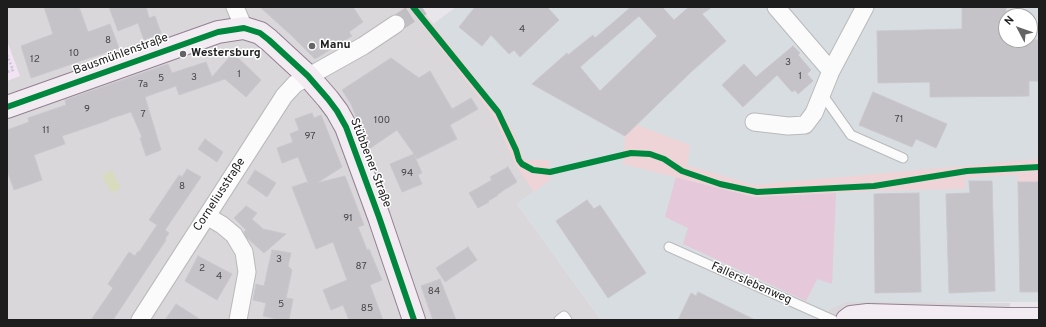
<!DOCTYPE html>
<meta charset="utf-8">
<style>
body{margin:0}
#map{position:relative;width:1046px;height:327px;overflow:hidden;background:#e9e6eb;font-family:Overpass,sans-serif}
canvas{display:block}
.frame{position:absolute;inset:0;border:8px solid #1d1d1d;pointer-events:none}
.north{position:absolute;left:998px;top:8px;width:40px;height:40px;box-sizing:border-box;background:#fff;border:1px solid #a5a5a5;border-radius:50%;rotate:311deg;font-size:11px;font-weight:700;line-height:16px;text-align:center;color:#1d1d1d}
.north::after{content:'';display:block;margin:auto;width:14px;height:18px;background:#646365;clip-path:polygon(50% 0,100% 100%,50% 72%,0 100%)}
</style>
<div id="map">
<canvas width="1046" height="327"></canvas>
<div class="frame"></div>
<div class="north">N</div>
</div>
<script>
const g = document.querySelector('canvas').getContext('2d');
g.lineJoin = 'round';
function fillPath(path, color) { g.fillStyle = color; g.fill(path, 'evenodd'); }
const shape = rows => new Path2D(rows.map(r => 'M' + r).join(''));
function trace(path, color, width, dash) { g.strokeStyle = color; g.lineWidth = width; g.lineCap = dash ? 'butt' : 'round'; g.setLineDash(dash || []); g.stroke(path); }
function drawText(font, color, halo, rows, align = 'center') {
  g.font = font + ' Overpass,sans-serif'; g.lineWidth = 3; g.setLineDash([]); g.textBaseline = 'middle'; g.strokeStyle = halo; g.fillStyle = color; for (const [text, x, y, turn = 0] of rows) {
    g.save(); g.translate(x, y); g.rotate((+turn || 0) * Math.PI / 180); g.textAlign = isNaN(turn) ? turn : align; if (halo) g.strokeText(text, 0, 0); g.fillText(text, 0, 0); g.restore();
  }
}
fillPath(shape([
 [7,7,420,7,550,172,551,179,517,204,601,320,7,320],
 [845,302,921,302,1010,303,1009,320,822,320,827,312,831,308]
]), '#d9d7da');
fillPath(shape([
 [456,7,1039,7,1039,302,845,302,831,308,827,312,822,320,601,320,517,204,551,179,550,172,525,160,513,130,433,24],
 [1006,16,1030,16,1030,40,1006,40]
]), '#d7dde0');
fillPath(shape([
 [7,41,20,76,7,81]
]), '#f1e2f4');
fillPath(shape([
 [676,177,754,197,836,193,832,284,817,279,806,301,683,244,688,228,665,217]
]), '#e5c8da');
fillPath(shape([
 [408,7,420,7,501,110,513,130,525,160,549,160,551,179,534,192,515,164,494,117],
 [637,125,690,145,687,165,754,185,1039,159,1039,182,1018,182,1017,175,966,178,965,189,872,191,754,197,623,164,625,136]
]), '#eed4d7');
fillPath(shape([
 [112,170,121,188,112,193,102,176]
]), '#d8dbbe');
const building = shape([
 [44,7,79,7,88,32,110,24,119,48,31,78,21,46,53,34,44,7],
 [109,7,146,7,149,18,155,16,161,33,144,40,138,23,118,31,109,7],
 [260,7,353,7,363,22,349,32,352,36,315,59,291,35,260,7],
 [475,7,547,7,559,20,520,57,514,50,509,54,491,35,482,46,459,27,475,7],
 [631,7,662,7,674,20,689,7,712,7,702,14,726,41,691,72,625,136,532,84,567,53,568,55,593,35,595,38,631,7],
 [639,16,657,36,600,91,580,67,639,16],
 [962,7,1006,7,1006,40,1039,40,1039,81,1029,81,1029,96,930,97,930,82,878,83,877,31,962,29,962,7],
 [793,46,800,53,798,55,811,70,807,74,813,81,798,94,795,90,792,92,777,75,743,107,722,85,744,64,756,77,793,46],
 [233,53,261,80,246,97,225,79,179,95,176,86,145,97,161,150,146,156,140,138,142,137,131,112,109,119,109,120,62,136,65,144,34,155,42,180,14,190,7,170,7,130,29,122,28,118,66,105,65,100,168,64,172,73,206,62,212,77,233,53],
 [391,58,419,78,430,71,452,109,471,98,478,109,450,125,457,139,417,159,414,155,422,173,418,175,422,184,402,192,390,164,414,154,397,130,369,149,351,104,342,90,391,58],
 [873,92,947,124,936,148,916,139,912,147,859,125,873,92],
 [312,113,314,118,321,115,342,167,317,183,345,176,364,225,358,227,367,250,369,249,382,280,370,285,383,320,349,320,343,305,331,310,323,290,347,280,333,242,316,249,292,187,307,182,309,185,298,157,282,163,277,148,293,142,290,134,299,130,295,119,312,113],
 [205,139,223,152,217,162,198,149,205,139],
 [508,167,517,182,504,190,497,195,497,196,488,201,489,202,478,208,469,193,492,180,490,177,508,167],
 [187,169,201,177,165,230,169,233,165,239,166,240,113,320,91,320,113,288,108,284,129,252,135,256,138,251,139,252,157,225,149,220,179,175,182,177,187,169],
 [255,170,276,183,267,197,247,183,255,170],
 [969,181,992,181,995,291,949,293,946,194,970,193,969,181],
 [1018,182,1039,182,1039,292,1020,292,1018,182],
 [919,193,921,292,875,293,874,194,919,193],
 [587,200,594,209,600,205,646,273,608,298,556,221,587,200],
 [246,206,257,213,252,219,263,229,286,234,264,253,246,237,244,232,246,230,234,218,246,206],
 [468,247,477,260,445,282,436,268,468,247],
 [272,250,291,253,288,266,292,270,286,298,293,299,289,320,281,320,263,316,266,303,253,300,256,284,264,286,272,250],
 [198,256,232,274,217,300,185,281,198,256],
 [440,279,456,320,433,320,421,286,440,279],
 [698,292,755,320,678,320,691,293,696,296,698,292],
 [176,304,201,320,165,320,176,304]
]);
fillPath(building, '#c5c3c8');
trace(building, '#cac8ce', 1);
trace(shape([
 [396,24,422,7]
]), '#c0bec2', 17, [17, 8]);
const lane = shape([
 [822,94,851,135,903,158],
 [669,247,833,320],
 [559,320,564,316,567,320]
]);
const street = shape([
 [235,7,244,28],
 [776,7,831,71],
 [754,122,788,126,805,125,814,113,831,71,865,7],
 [207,216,222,225,234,235,244,252,247,272,238,320],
 [140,320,284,96,295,84,363,46,396,24]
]);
const secondary = shape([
 [7,107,218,32,244,28,260,33,269,40,308,76,328,99,337,111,346,127,379,217,414,320],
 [847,320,851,317,868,315,1007,319,1039,319]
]);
trace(lane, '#bab9bb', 11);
trace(street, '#bab9bb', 19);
trace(secondary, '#928093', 24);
trace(shape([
 [7,55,13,70,7,72]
]), '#c8c7d4', 2.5, [2, 2]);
trace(lane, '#fcfbfc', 9);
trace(street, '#fcfbfc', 17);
trace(secondary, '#f2ebf2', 22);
trace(shape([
 [413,7,498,112,516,150,519,160,522,164,533,170,550,172,631,153,650,154,664,159,682,171,720,184,757,192,874,186,967,171,1039,167],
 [7,107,218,32,244,28,260,33,269,40,308,76,328,99,337,111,346,127,379,217,414,320]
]), '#00873e', 6);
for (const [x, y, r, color] of [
 [312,46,4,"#646365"],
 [183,54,4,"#646365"]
]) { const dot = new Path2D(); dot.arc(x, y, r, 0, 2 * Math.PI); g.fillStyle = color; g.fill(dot); trace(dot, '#fff', 1.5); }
drawText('10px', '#474648', null, [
 ["4",522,30],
 ["8",108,41],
 ["10",74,54],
 ["12",35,60],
 ["3",788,63],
 ["1",239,75],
 ["1",800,77],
 ["3",194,78],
 ["5",161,79],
 ["7a",143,85],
 ["9",87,110],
 ["7",143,115],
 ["71",899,120],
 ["100",382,121],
 ["11",46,131],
 ["97",310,137],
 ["94",407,174],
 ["8",182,187],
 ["91",348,219],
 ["3",279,260],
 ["87",361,267],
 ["2",202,269],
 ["4",219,277],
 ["84",434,292],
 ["5",281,305],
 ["85",367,309]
]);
drawText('bold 12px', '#1d1d1d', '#fff', [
 ["Manu",320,46],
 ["Westersburg",191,54]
], 'left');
drawText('12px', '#1d1d1d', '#fff', [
 ["Bausmühlenstraße",121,55,-20],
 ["Stübbener Straße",370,163,69],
 ["Corneliusstraße",220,195,-57],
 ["Fallerslebenweg",751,284,24]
]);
</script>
